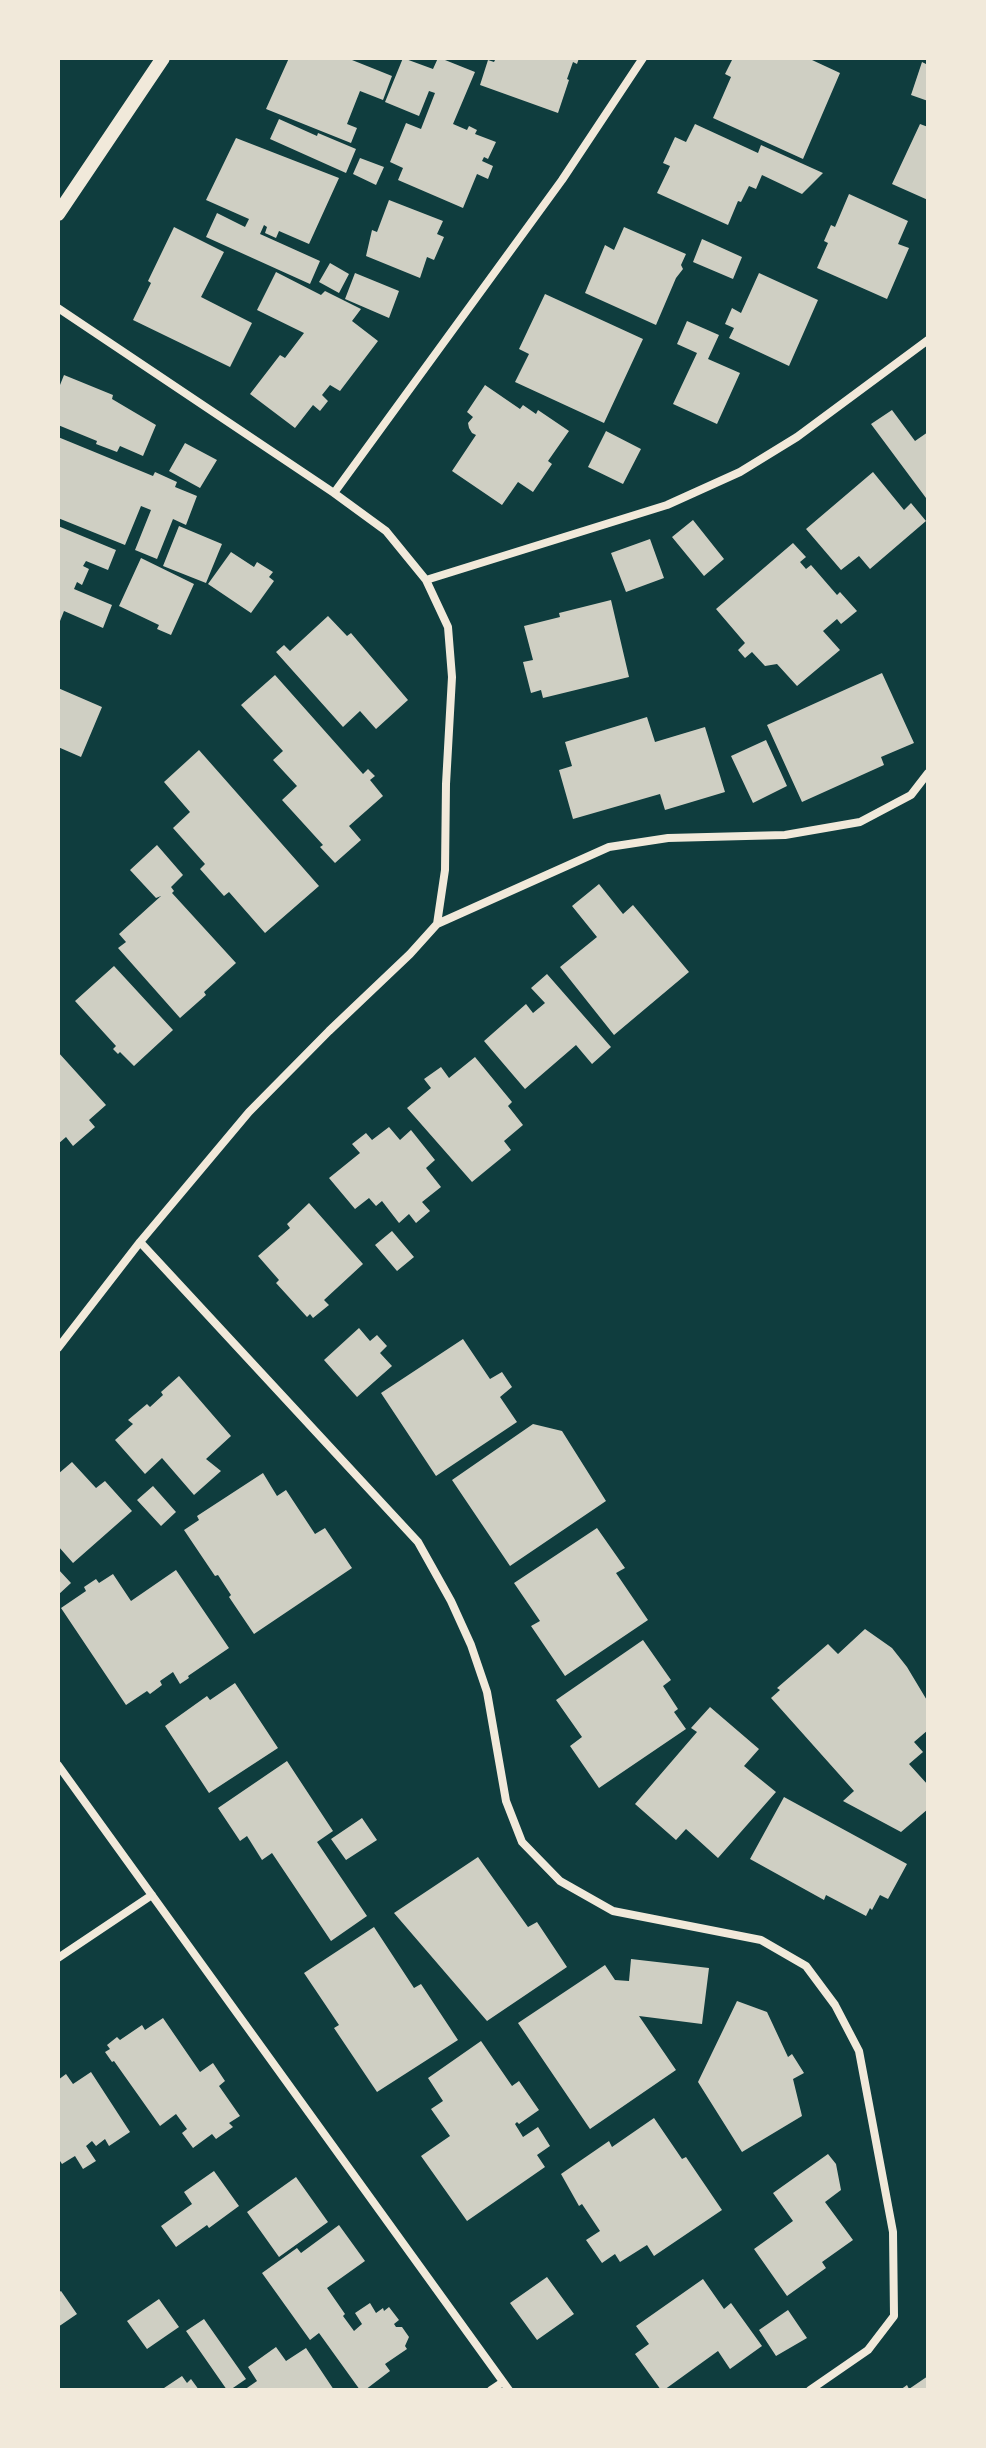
<!DOCTYPE html>
<style>
body{margin:0}
#map{position:relative;width:986px;height:2448px;overflow:hidden;background:#0f3d3e;font-family:Merriweather,serif}
canvas{display:block}
.frame{position:absolute;inset:0;border:60px solid #f1e9da;pointer-events:none}
</style>
<div id="map">
<canvas width="986" height="2448"></canvas>
<div class="frame"></div>
</div>
<script>
const g = document.querySelector('canvas').getContext('2d');
g.lineJoin = 'round';
function fillPath(path, color) { g.fillStyle = color; g.fill(path, 'evenodd'); }
const shape = rows => new Path2D(rows.map(r => 'M' + r).join(''));
function trace(path, color, width, dash) { g.strokeStyle = color; g.lineWidth = width; g.lineCap = dash ? 'butt' : 'round'; g.setLineDash(dash || []); g.stroke(path); }
fillPath(shape([
 [289,58,347,58,392,76,383,100,360,91,347,124,357,128,351,143,266,109],
 [403,58,433,69,438,58,440,58,475,72,453,124,467,130,469,126,477,130,475,134,496,142,488,159,484,157,482,161,493,166,488,179,477,174,463,208,398,180,403,168,390,162,406,123,421,129,435,93,429,91,419,116,385,102],
 [496,58,579,58,577,64,573,62,567,79,569,80,558,113,480,85,488,60,494,62],
 [733,58,813,58,812,60,840,73,803,159,713,118,731,77,725,74],
 [922,62,928,65,928,101,911,95],
 [279,119,317,136,318,133,356,149,346,173,270,139],
 [695,124,758,153,761,145,823,173,802,194,762,175,756,189,749,186,741,202,738,201,728,225,657,193,670,166,663,163,675,137,686,142],
 [920,124,928,127,928,200,892,184],
 [236,138,339,178,309,244,279,231,276,238,265,233,267,227,264,225,260,234,320,261,310,284,206,237,217,213,245,227,249,219,206,200],
 [360,158,384,167,376,185,353,174],
 [849,194,908,221,898,244,909,248,887,299,817,268,828,243,824,241,831,225,835,227],
 [389,200,443,221,437,234,444,237,434,260,427,257,420,278,366,256,372,230,377,232],
 [174,227,224,252,201,297,252,323,230,367,133,320,151,283,148,281],
 [624,227,686,254,681,265,683,269,676,278,656,325,585,293,605,245,614,250],
 [702,239,742,257,733,279,693,262],
 [330,263,349,274,339,293,319,282],
 [276,272,321,295,325,291,361,309,352,321,378,341,340,391,330,385,322,395,328,401,320,411,313,405,295,428,250,394,280,355,285,358,304,333,257,310],
 [355,273,399,291,389,318,345,299],
 [759,273,818,300,789,366,729,338,734,328,725,324,732,308,741,313],
 [545,294,643,339,604,423,515,382,529,354,519,349],
 [687,321,719,335,708,359,740,373,717,424,673,404,697,353,677,344],
 [64,375,113,395,112,399,156,425,143,456,120,446,117,452,96,444,97,441,58,425,58,390],
 [485,385,520,409,523,405,536,414,538,410,569,431,548,461,552,464,533,492,518,482,502,505,452,471,476,435,472,433,469,428,468,423,473,417,467,412],
 [892,410,915,441,928,432,928,496,926,498,871,424],
 [606,431,641,449,623,484,588,467],
 [58,437,153,476,155,472,177,482,175,487,197,496,186,525,173,519,157,559,135,550,151,510,141,506,125,545,58,518],
 [185,443,217,460,200,488,169,471],
 [873,472,904,510,911,503,926,521,870,569,859,556,841,570,806,529],
 [693,520,724,559,704,576,672,537],
 [58,526,116,550,108,570,86,561,83,566,89,569,82,585,77,582,74,589,112,605,103,628,64,611,58,626],
 [179,526,222,544,206,583,163,566],
 [650,539,664,578,626,592,611,553],
 [793,543,806,557,800,562,806,569,811,565,837,595,840,592,857,611,841,624,837,619,823,631,840,650,797,686,777,664,765,666,752,652,745,658,738,650,745,643,716,609],
 [231,552,254,567,257,562,273,572,269,577,274,581,251,613,208,584],
 [141,558,194,584,171,635,157,629,159,625,119,606],
 [611,600,629,677,543,698,541,690,531,693,523,662,533,660,524,626,560,617,559,613],
 [328,616,347,636,351,633,408,700,376,729,360,711,343,727,276,652,284,645,290,651],
 [882,673,914,743,881,757,884,765,802,802,767,725],
 [275,675,363,774,368,769,375,776,370,780,383,796,349,826,361,840,335,863,320,847,323,845,282,800,297,786,273,760,283,751,241,705],
 [58,688,102,707,81,757,58,747],
 [647,717,655,742,705,727,725,792,665,810,660,794,573,819,559,770,572,766,565,742],
 [766,740,787,786,753,803,731,756],
 [199,750,319,886,265,933,229,892,224,896,200,869,205,864,173,828,190,812,164,782],
 [157,845,183,875,171,887,174,891,172,893,236,963,204,992,206,995,180,1018,118,948,126,942,119,934,161,896,156,898,130,870],
 [599,884,623,914,633,905,689,972,614,1035,560,967,597,937,572,906],
 [114,966,173,1030,134,1066,120,1052,118,1054,113,1049,116,1046,75,1001],
 [547,974,611,1047,592,1064,576,1045,525,1089,484,1041,526,1004,533,1013,545,1003,531,988],
 [58,1052,106,1105,89,1120,95,1127,73,1146,66,1137,58,1144],
 [475,1057,512,1102,508,1106,523,1125,504,1141,511,1150,472,1182,407,1108,431,1088,424,1079,441,1067,449,1078],
 [389,1127,400,1140,411,1130,435,1160,426,1168,441,1187,422,1202,430,1211,416,1223,409,1214,399,1223,382,1201,376,1206,369,1198,355,1209,329,1178,360,1153,352,1144,366,1133,372,1140],
 [309,1203,363,1264,324,1300,329,1305,313,1318,310,1314,307,1317,276,1283,279,1280,258,1256,290,1228,287,1224],
 [392,1231,414,1257,397,1271,375,1245],
 [359,1328,370,1341,377,1335,387,1346,380,1353,392,1366,357,1397,324,1360],
 [463,1339,490,1379,502,1372,512,1387,500,1397,517,1422,436,1476,381,1393],
 [179,1376,231,1436,206,1459,221,1471,194,1495,162,1458,145,1474,115,1440,133,1424,128,1420,147,1404,150,1407,163,1395,161,1392],
 [533,1424,562,1431,606,1501,510,1566,452,1480],
 [72,1462,96,1488,105,1481,132,1511,73,1563,58,1546,58,1474],
 [263,1473,277,1496,286,1490,315,1534,325,1528,352,1568,254,1634,229,1597,231,1595,218,1575,215,1576,184,1530,199,1520,197,1516],
 [153,1486,176,1512,161,1526,137,1500],
 [597,1528,625,1568,616,1573,648,1620,565,1676,531,1626,540,1621,514,1583],
 [58,1569,71,1583,58,1595],
 [176,1570,229,1648,188,1676,189,1678,180,1684,173,1672,160,1681,162,1685,150,1694,147,1691,126,1705,61,1608,86,1591,84,1587,96,1579,99,1583,113,1574,131,1601],
 [865,1629,892,1648,907,1667,928,1702,928,1730,914,1742,923,1752,909,1764,928,1785,928,1809,901,1832,843,1801,854,1791,771,1698,780,1690,777,1688,828,1644,838,1654],
 [643,1640,671,1680,663,1686,678,1709,674,1712,686,1729,599,1788,570,1746,582,1737,556,1700],
 [235,1683,278,1748,209,1793,165,1726,207,1696,210,1700],
 [710,1707,759,1749,744,1766,776,1792,718,1858,686,1829,676,1840,635,1804,697,1732,691,1728],
 [287,1761,333,1831,317,1842,367,1916,331,1941,272,1853,262,1860,247,1836,240,1841,218,1808],
 [784,1797,907,1864,888,1899,880,1895,872,1910,870,1908,866,1916,826,1895,824,1900,750,1859],
 [362,1818,377,1840,346,1860,331,1839],
 [478,1857,528,1927,537,1922,567,1967,487,2021,394,1913],
 [374,1927,414,1988,421,1984,458,2040,377,2092,334,2028,339,2025,304,1973],
 [631,1959,709,1968,702,2024,639,2016,676,2070,590,2129,518,2023,605,1965,615,1980,629,1981],
 [737,2001,767,2012,788,2057,792,2054,804,2073,793,2079,802,2116,742,2152,698,2082],
 [163,2018,200,2072,213,2063,225,2081,219,2086,240,2116,229,2123,233,2127,216,2139,212,2134,193,2148,182,2133,187,2129,176,2114,160,2126,114,2061,112,2062,105,2052,110,2049,107,2045,117,2037,120,2040,142,2025,145,2030],
 [481,2041,512,2086,519,2081,539,2110,519,2124,517,2122,515,2124,523,2137,538,2127,550,2146,537,2155,545,2167,467,2221,421,2156,450,2136,431,2109,443,2101,428,2078],
 [91,2072,130,2132,109,2146,105,2139,96,2146,92,2141,86,2146,96,2161,83,2169,75,2156,62,2164,58,2158,58,2080,66,2074,73,2084],
 [654,2118,682,2159,686,2157,722,2210,654,2256,647,2245,620,2262,615,2254,602,2263,586,2240,600,2231,582,2204,579,2206,561,2174,609,2141,612,2147],
 [828,2154,836,2164,841,2190,825,2202,853,2240,822,2262,826,2268,787,2296,754,2249,793,2221,773,2193],
 [214,2171,239,2206,209,2228,207,2225,176,2247,161,2226,192,2204,184,2192],
 [296,2177,328,2222,279,2257,247,2212],
 [339,2225,365,2261,327,2288,345,2314,343,2316,354,2331,362,2324,355,2313,370,2303,376,2313,383,2308,384,2311,389,2307,399,2320,394,2324,396,2327,402,2327,409,2337,405,2346,407,2349,385,2364,390,2371,365,2390,360,2390,319,2333,310,2340,262,2273,297,2248,301,2253],
 [547,2277,574,2314,537,2340,510,2303],
 [703,2279,724,2309,731,2303,762,2346,730,2369,718,2351,664,2390,661,2390,635,2354,649,2344,636,2326],
 [61,2291,77,2314,58,2327,58,2293],
 [159,2299,179,2327,147,2349,127,2321],
 [788,2310,807,2338,776,2356,759,2330],
 [204,2319,246,2379,230,2390,227,2390,186,2331],
 [276,2347,286,2361,306,2348,334,2390,244,2390,257,2381,248,2367],
 [182,2376,187,2383,191,2379,199,2390,161,2390],
 [928,2376,928,2390,900,2390,907,2385,909,2389]
]), '#cfcfc3');
trace(shape([
 [58,308,334,493,386,531,426,580,448,627,452,677,446,784,445,870,437,924],
 [334,493,562,180,643,58],
 [426,580,667,505,740,472,797,437,928,340],
 [140,1242,418,1542,451,1601,471,1645,487,1692,506,1801,522,1842,560,1881,613,1911,761,1940,806,1966,835,2005,859,2051,893,2232,894,2316,868,2350,810,2390],
 [58,1348,140,1242,249,1112,329,1031,410,954,437,924,609,847,668,838,785,835,860,822,911,795,928,773],
 [58,1765,509,2390],
 [58,1958,152,1895],
 [491,2390,503,2382]
]), '#f1e9da', 8);
trace(shape([
 [58,214,163,58]
]), '#f1e9da', 14);
</script>
